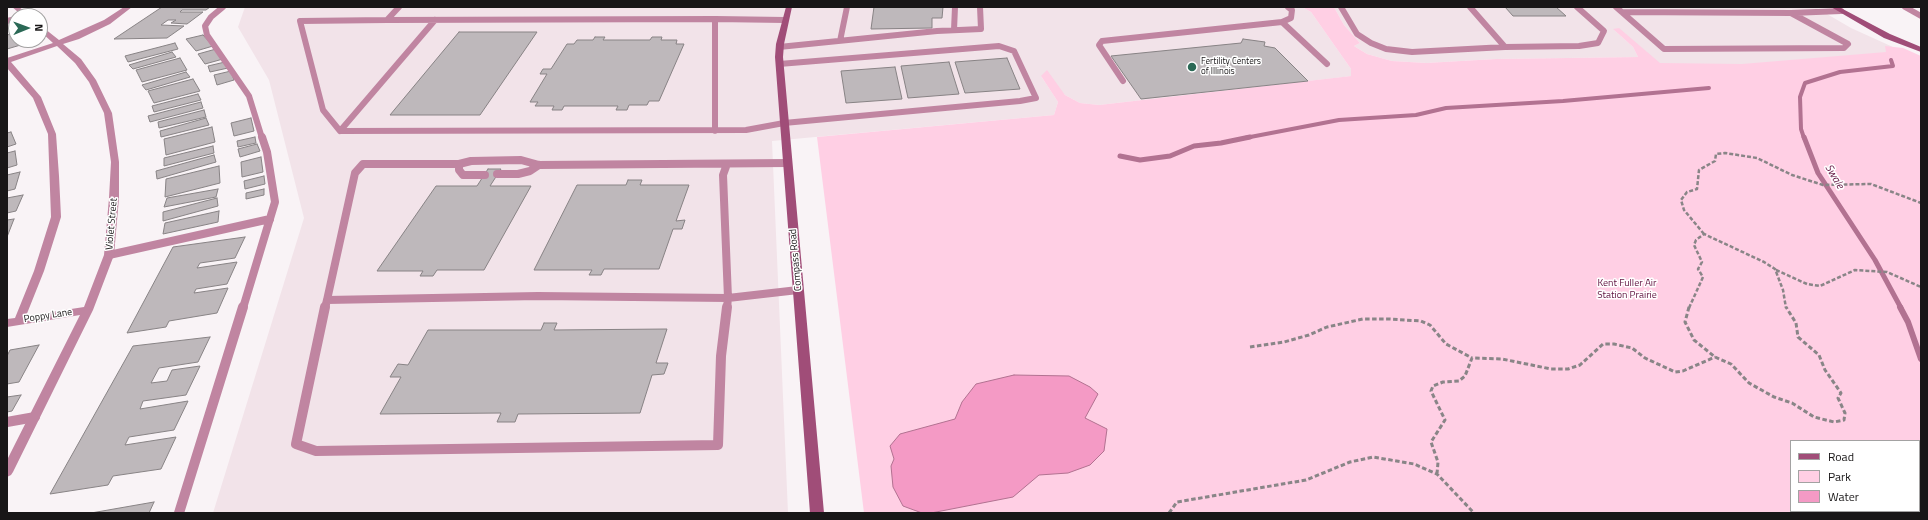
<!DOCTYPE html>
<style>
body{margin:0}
#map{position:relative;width:1928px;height:520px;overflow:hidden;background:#f9f3f6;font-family:"Titillium Web",sans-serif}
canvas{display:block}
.frame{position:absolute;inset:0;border:8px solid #181617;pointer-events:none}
.legend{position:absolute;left:1790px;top:440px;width:130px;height:72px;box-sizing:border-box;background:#fff;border:1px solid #a3a2a2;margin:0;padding:5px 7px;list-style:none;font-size:12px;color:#181617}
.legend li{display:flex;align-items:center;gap:8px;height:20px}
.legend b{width:20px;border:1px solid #a3a2a2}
.north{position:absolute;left:8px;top:8px;width:40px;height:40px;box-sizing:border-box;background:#fff;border:1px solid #a3a2a2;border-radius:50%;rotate:89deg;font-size:11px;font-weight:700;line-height:16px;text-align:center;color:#181617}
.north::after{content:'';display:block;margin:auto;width:14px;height:18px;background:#2b6956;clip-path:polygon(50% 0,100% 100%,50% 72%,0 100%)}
</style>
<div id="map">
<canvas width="1928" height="520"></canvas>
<div class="frame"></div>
<ul class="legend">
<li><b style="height:5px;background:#a04d78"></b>Road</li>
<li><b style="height:11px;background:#ffcfe4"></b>Park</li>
<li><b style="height:11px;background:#f49ac5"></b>Water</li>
</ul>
<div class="north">N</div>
</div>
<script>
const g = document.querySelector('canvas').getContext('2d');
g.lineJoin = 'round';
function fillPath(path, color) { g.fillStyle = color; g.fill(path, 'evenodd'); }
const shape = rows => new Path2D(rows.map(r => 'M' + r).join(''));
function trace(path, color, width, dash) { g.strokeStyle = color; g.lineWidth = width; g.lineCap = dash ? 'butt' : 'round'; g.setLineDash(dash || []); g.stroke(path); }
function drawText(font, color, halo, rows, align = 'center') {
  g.font = font + ' "Titillium Web",sans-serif'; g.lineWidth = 3; g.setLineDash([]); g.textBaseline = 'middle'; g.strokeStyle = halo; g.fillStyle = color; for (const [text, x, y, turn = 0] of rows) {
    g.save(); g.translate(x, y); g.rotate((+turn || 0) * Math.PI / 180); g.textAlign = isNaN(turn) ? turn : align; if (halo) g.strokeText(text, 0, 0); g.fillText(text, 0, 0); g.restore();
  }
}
fillPath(shape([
 [245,7,1302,7,1311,12,1351,69,1352,76,1099,105,1080,103,1065,95,1041,76,1058,102,1054,115,772,141,788,513,213,513,304,218,269,80,238,27],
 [1334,7,1815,7,1851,28,1904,52,1744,65,1659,66,1613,29,1633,47,1638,57,1496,59,1426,63,1392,61,1367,54,1354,46,1360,43,1344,25]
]), '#f2e3e9');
fillPath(shape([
 [1302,7,1334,7,1344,25,1360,43,1354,46,1367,54,1392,61,1426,63,1496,59,1638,57,1633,47,1613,29,1619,28,1660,63,1742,64,1886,52,1885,46,1903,48,1921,56,1921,513,864,513,817,137,1054,115,1058,102,1041,76,1047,70,1065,95,1080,103,1099,105,1351,76,1351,69,1311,12],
 [1791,441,1919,441,1919,511,1791,511]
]), '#ffcfe4');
const water = shape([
 [1014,375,1069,376,1090,387,1098,394,1085,418,1107,429,1104,451,1090,465,1068,473,1039,475,1013,497,931,513,922,513,903,506,893,487,891,466,894,459,890,446,900,434,955,419,962,402,976,384,1014,375]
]);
fillPath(water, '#f49ac5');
trace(water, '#b27291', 1);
trace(shape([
 [1245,138,1339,120,1416,115,1446,108,1563,101,1709,88],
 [1804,138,1801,129,1800,97,1805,83,1840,72,1893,66,1891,60]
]), '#b27291', 4);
trace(shape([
 [1804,137,1818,173,1875,260,1901,308],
 [1120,156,1140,160,1170,156,1194,146,1221,143,1250,137]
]), '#b27291', 5);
trace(shape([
 [1900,307,1908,322,1921,359]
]), '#b27291', 6);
const building = shape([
 [162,7,210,7,206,10,182,10,180,12,203,12,187,24,171,23,176,20,168,20,161,25,184,26,167,38,114,39,162,7],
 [874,7,943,7,942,18,932,18,932,28,871,29,874,7],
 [1505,7,1556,7,1566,16,1513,16,1505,7],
 [459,32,537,32,480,115,390,115,459,32],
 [11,34,16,37,16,40,19,40,24,44,7,49,7,35,11,34],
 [203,35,213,46,196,51,186,39,203,35],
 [595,37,605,37,603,40,650,40,652,37,662,37,661,40,677,40,676,44,684,44,659,101,649,101,647,105,629,105,627,110,616,110,618,106,564,106,562,110,552,110,554,106,535,106,538,102,530,102,547,74,540,74,543,69,551,69,567,44,574,44,577,40,593,40,595,37],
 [1243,39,1265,42,1264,46,1275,48,1308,81,1141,99,1111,56,1241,43,1243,39],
 [175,43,178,49,128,62,125,56,175,43],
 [216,49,223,59,205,64,198,54,216,49],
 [172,52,176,57,133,69,129,65,172,52],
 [180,58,187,70,142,82,136,70,180,58],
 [1007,58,1020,89,965,93,955,62,1007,58],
 [225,62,228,68,210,72,208,66,225,62],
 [949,62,959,94,908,98,901,66,949,62],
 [895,67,902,99,846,103,841,71,895,67],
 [231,71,234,80,217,85,214,75,231,71],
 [186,72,190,77,146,90,142,85,186,72],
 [193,79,200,91,154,103,148,91,193,79],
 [198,94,201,100,154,112,152,106,198,94],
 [201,102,203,108,150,122,148,116,201,102],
 [204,110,206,117,159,128,158,122,204,110],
 [206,118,209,125,161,137,160,131,206,118],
 [251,118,254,131,234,136,231,123,251,118],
 [212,127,215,142,166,155,164,139,212,127],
 [11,132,16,144,7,147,7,133,11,132],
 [255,137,256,143,238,147,237,141,255,137],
 [257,144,260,151,240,157,238,149,257,144],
 [213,146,214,153,164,166,164,158,213,146],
 [15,151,17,165,7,168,7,153,15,151],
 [214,155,216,162,157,179,156,171,214,155],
 [261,157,263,172,242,177,241,162,261,157],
 [219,166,220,183,165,197,166,179,219,166],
 [488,169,501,169,490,186,531,186,484,270,437,270,433,276,420,276,423,271,377,271,436,186,477,186,488,169],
 [20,172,15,189,7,191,7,175,20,172],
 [264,176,265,184,245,189,244,181,264,176],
 [628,180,642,180,640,185,689,185,676,221,685,220,682,229,673,229,659,269,604,269,601,275,589,275,592,270,534,270,577,185,626,185,628,180],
 [218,189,216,197,164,207,167,198,218,189],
 [264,189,264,195,246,199,246,193,264,189],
 [23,195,16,211,7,213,7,198,23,195],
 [217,198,218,206,163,221,163,212,217,198],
 [219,211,218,222,163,234,165,223,219,211],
 [14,219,7,237,7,220,14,219],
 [245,237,235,258,200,263,197,268,237,262,227,284,196,289,194,293,228,288,217,313,169,321,166,327,127,333,173,247,245,237],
 [544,323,557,323,554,330,667,329,656,363,668,363,664,374,652,375,640,413,518,414,515,422,497,422,501,413,380,414,401,377,390,377,398,364,408,365,428,330,541,330,544,323],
 [210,337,198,362,159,368,151,383,167,381,172,370,200,366,186,395,143,401,140,409,188,401,174,430,129,437,125,445,176,437,161,469,113,476,108,485,50,494,133,346,210,337],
 [39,345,19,382,7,384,7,356,10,350,39,345],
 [21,395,12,411,7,412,7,397,21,395],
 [154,502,149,513,91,513,154,502]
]);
fillPath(building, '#beb8bb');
trace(building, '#888385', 1);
trace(shape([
 [1704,234,1684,210,1681,200,1687,192,1697,189,1699,170,1715,161,1716,154,1725,153,1757,158,1792,175,1823,185,1871,184,1921,203],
 [1776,270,1807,284,1820,286,1855,270,1887,272,1921,287],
 [1689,308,1703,277,1698,269,1702,262,1694,245,1696,240,1704,234,1764,262,1775,269,1783,290,1786,308]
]), '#898587', 2.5, [4, 2]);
trace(shape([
 [1689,307,1685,322,1694,340,1715,357],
 [1250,347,1284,342,1309,335,1327,327,1363,319,1389,319,1421,321,1430,325,1446,344,1472,358],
 [1715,357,1731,364,1749,383,1774,397,1792,403,1814,417,1834,422,1844,420,1845,413,1838,398,1841,393,1825,370,1819,355,1798,337,1796,323,1786,307],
 [1437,474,1438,462,1431,442,1445,420,1431,391,1433,386,1443,382,1459,381,1465,376,1472,358,1502,359,1551,369,1568,369,1580,365,1603,344,1614,344,1632,348,1645,358,1675,372,1683,371,1715,357],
 [1169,513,1177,502,1306,480,1350,462,1373,457,1414,464,1437,474,1474,513]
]), '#898587', 3, [4.5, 2.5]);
trace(shape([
 [223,7,211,17,205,26,207,35,249,96,262,138],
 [399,7,387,20,715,19],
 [1341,7,1357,34,1371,43,1386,49,1412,52,1505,47],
 [1470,7,1505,47,1579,46,1598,43,1604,31,1577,7],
 [1616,7,1664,49,1844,48,1848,44,1791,13,1841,11],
 [1905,7,1921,16],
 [1622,12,1791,13],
 [435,20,340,131,746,130,784,123,1020,101,1036,98,1014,51,999,46,779,64],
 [7,21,16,19],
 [1282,22,1327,64],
 [954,30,955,7],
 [840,41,847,7],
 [779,47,937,31,981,29,980,7],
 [1123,81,1099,45,1102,41,1282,22,1291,18,1292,10,1288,7],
 [340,131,323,110,300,21,387,20],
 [715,131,715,19,785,20]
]), '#c085a1', 6);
trace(shape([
 [459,164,459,170,463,175,485,175],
 [727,164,723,175,728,298,798,290],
 [497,174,518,174,530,171,539,165],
 [109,255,270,219],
 [327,300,355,173,363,164,459,164,471,161,521,160,539,165,788,163],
 [327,300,538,296,728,298,727,308],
 [243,308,275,202,267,152,262,137],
 [325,308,327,300]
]), '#c085a1', 8);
trace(shape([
 [325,307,296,444,316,451,718,445,721,356,727,307],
 [7,422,35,417],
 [179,513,243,307]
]), '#c085a1', 10);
fillPath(shape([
 [12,7,19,7,31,16,23,16,12,7],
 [124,7,132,7,110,24,79,39,63,44,81,59,96,80,112,113,119,162,119,198,114,255,93,310,13,472,11,475,7,477,7,460,80,315,7,327,7,319,15,318,34,271,51,217,48,134,33,98,7,68,7,58,53,43,40,31,40,25,59,40,104,20,124,7],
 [57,46,75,63,89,82,104,113,111,162,109,198,104,255,84,307,26,316,44,271,61,217,59,176,56,134,41,97,11,62,57,46]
]), '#c085a1');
fillPath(shape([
 [786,7,792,7,784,44,783,57,824,513,810,513,775,57,776,44,786,7],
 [1831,7,1839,7,1890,34,1921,47,1921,52,1884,38,1831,7]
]), '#a04d78');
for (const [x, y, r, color] of [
 [1192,67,5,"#2b6956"]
]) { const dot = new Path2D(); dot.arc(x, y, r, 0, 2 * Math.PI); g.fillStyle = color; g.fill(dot); trace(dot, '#fff', 1.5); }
drawText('9px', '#181617', '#fff', [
 ["Fertility Centers",1201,62],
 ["of Illinois",1201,72]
], 'left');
drawText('10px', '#181617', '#fff', [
 ["Violet Street",112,224,-85],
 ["Compass Road",796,260,-95],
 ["Poppy Lane",48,316,-9]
]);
drawText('10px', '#601340', '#fff', [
 ["Kent Fuller Air",1627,284],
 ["Station Prairie",1627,296]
]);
drawText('italic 11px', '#5f123f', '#fff', [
 ["Swale",1834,177,59]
]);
</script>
